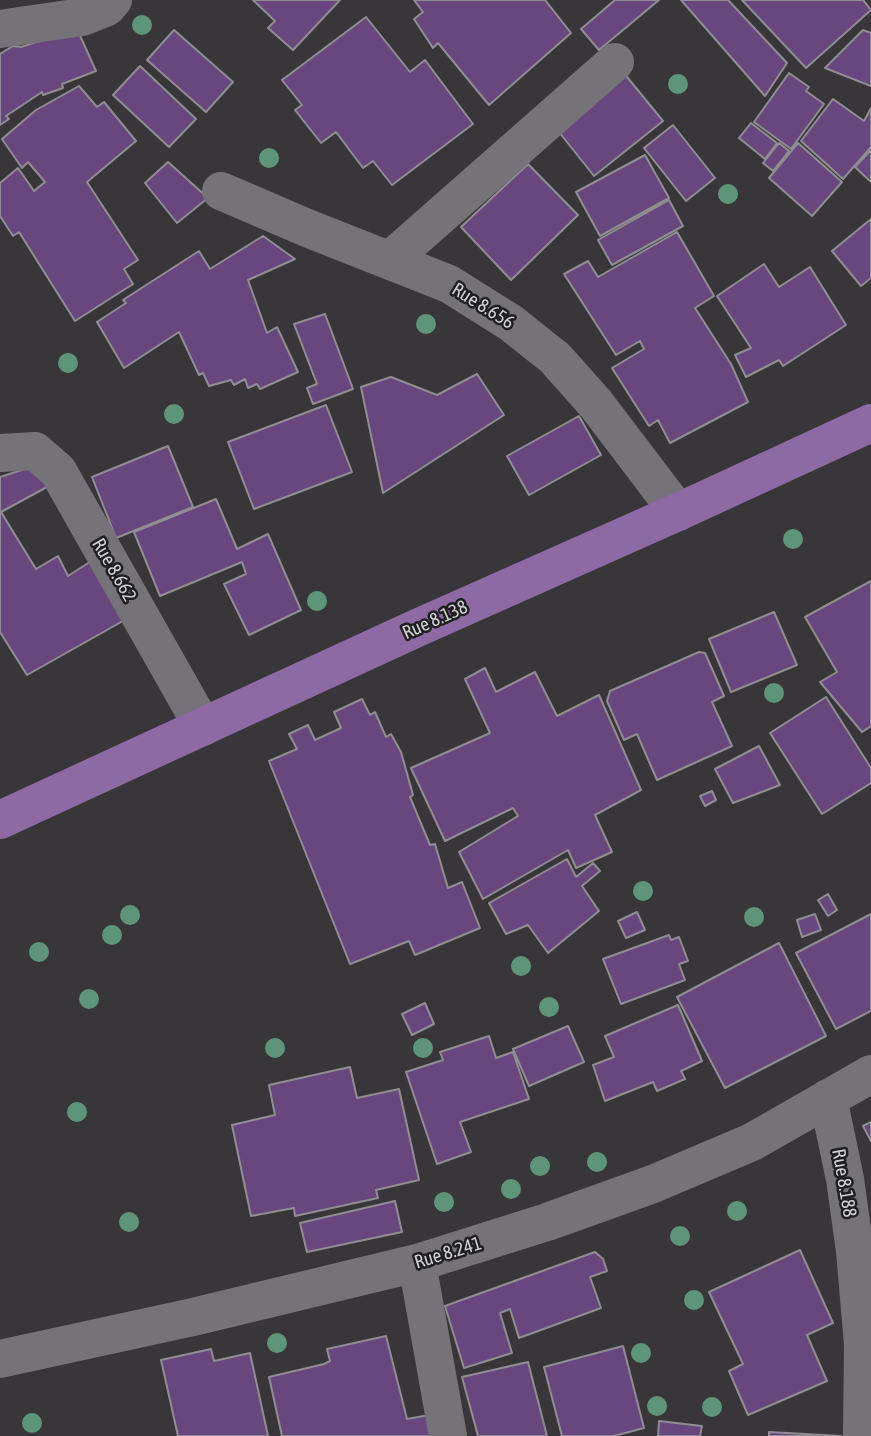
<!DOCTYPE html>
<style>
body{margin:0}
canvas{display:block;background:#39363a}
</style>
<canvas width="871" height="1436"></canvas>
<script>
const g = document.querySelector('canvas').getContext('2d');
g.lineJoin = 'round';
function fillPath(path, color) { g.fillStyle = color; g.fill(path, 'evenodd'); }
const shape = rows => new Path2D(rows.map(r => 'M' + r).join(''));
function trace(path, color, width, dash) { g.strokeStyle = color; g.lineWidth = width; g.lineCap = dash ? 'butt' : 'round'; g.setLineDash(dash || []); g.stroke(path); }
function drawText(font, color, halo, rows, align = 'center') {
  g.font = font + ' "Asap Condensed",sans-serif'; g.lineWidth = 5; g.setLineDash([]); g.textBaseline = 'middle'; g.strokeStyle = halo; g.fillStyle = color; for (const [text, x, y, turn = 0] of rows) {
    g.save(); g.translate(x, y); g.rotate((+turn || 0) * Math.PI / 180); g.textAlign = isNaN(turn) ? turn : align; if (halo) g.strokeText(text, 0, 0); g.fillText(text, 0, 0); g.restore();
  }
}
const building = shape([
 [253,0,340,0,293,50,268,28,275,21,253,0],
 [414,0,545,0,571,33,489,105,438,43,433,48,414,19,423,12,414,0],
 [615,0,659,0,599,50,581,29,615,0],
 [681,0,728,0,787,63,765,96,681,0],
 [742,0,863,0,871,10,806,68,742,0],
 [366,17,410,72,425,60,473,124,392,185,373,161,363,168,336,132,321,143,295,110,302,105,282,80,366,17],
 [77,29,96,71,62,84,63,88,43,95,42,92,6,116,9,119,0,125,0,54,13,46,21,47,77,29],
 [174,30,233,82,206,112,147,60,174,30],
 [863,30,871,33,871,86,825,68,863,30],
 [140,66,196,119,169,147,113,95,140,66],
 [623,72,663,121,594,176,555,127,623,72],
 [789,73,809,87,806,91,824,104,791,149,754,122,789,73],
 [79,86,97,107,104,102,136,141,87,182,138,260,124,269,133,284,75,321,19,232,13,236,0,216,0,183,18,168,34,191,45,182,28,162,22,168,2,139,36,110,79,86],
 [833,99,864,121,871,108,871,147,843,179,801,141,833,99],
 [751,123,777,143,765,159,739,138,751,123],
 [673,125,715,178,686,201,644,148,673,125],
 [779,143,789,151,773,171,763,163,779,143],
 [798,143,842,182,812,216,769,178,798,143],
 [871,150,871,182,855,167,871,150],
 [645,155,669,198,600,236,576,192,645,155],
 [168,162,208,198,177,223,145,183,168,162],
 [528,164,578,215,511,280,461,227,528,164],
 [669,200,683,226,612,265,598,240,669,200],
 [871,219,871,278,861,286,832,251,871,219],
 [677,232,714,296,695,308,731,364,748,402,670,443,658,420,649,426,612,368,644,349,640,341,616,355,564,274,588,261,598,277,677,232],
 [263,236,295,259,248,280,267,333,277,327,298,372,260,389,257,384,248,388,245,379,234,385,231,380,209,386,203,373,199,375,179,332,124,368,97,322,126,303,123,300,199,251,210,269,263,236],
 [764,264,779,287,810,267,846,325,783,366,779,360,746,377,735,355,751,348,717,296,764,264],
 [325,314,353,389,313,404,307,388,317,384,294,324,325,314],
 [477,374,504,415,383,493,361,387,391,377,437,395,477,374],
 [326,405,352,472,254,509,228,442,326,405],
 [579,416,601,455,529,495,507,456,579,416],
 [168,446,193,507,116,538,92,477,168,446],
 [37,465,47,487,1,512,36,569,58,556,68,576,93,560,130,617,27,675,0,632,0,477,37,465],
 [216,499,237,549,268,534,301,610,249,635,224,584,246,574,242,562,160,596,134,532,216,499],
 [871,581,871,726,862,732,820,682,837,672,805,617,871,581],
 [774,612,797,665,731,692,709,639,774,612],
 [699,652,705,653,724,696,712,702,732,746,657,780,637,734,624,740,607,701,610,691,699,652],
 [485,668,496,692,535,672,557,716,599,695,641,790,595,815,612,852,576,868,568,850,483,899,459,852,518,816,513,808,445,841,411,768,490,733,465,679,485,668],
 [826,697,871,768,871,783,822,814,770,733,826,697],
 [362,699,370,715,375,712,386,737,391,734,401,752,413,795,410,797,430,845,435,844,448,888,462,882,480,928,415,955,409,941,350,964,269,761,297,749,289,734,308,725,315,740,341,728,334,712,362,699],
 [759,746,780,785,733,803,715,769,759,746],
 [712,791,716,800,705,806,700,796,712,791],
 [567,859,576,877,593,863,600,871,582,886,599,911,548,953,528,925,506,934,489,903,567,859],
 [828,894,837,910,828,916,818,900,828,894],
 [637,912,645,930,626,938,618,921,637,912],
 [815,914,821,930,802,937,797,920,815,914],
 [871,914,871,1011,836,1029,796,953,871,914],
 [669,935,671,940,679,937,688,961,679,964,685,980,621,1004,603,959,669,935],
 [779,943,826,1036,725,1088,677,997,779,943],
 [425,1003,434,1024,412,1035,402,1014,425,1003],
 [678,1005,702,1061,681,1071,685,1079,657,1091,653,1082,605,1101,593,1065,614,1057,605,1036,678,1005],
 [568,1026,584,1062,529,1086,513,1049,568,1026],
 [489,1036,496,1058,513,1052,529,1099,460,1122,471,1152,437,1164,406,1072,443,1060,440,1052,489,1036],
 [350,1067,357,1098,399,1089,419,1180,376,1190,378,1198,295,1216,294,1208,251,1216,232,1125,275,1115,269,1085,350,1067],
 [871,1122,871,1141,863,1126,871,1122],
 [395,1201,402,1232,307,1252,300,1223,395,1201],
 [800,1250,833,1323,807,1335,827,1381,748,1415,729,1371,743,1364,709,1292,800,1250],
 [595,1252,603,1259,607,1271,590,1277,601,1308,519,1338,510,1309,500,1313,512,1353,464,1368,445,1306,595,1252],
 [386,1336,407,1419,429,1415,434,1436,282,1436,269,1377,324,1364,330,1361,327,1349,386,1336],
 [623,1346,644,1428,614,1436,562,1436,544,1367,623,1346],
 [211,1349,214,1361,250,1353,268,1436,178,1436,161,1360,211,1349],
 [528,1362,547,1436,478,1436,462,1377,528,1362],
 [659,1421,702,1426,700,1436,658,1436,659,1421],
 [769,1432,841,1436,769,1436,769,1432]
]);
fillPath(building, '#67477d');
trace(building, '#908d92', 2);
trace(shape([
 [0,29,82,17,107,7,113,0],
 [221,191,307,228,449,284,511,323,555,358,596,404,678,512],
 [390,260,615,62],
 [0,453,35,451,58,471,203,727],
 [828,1098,845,1179,855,1251,863,1344,862,1436],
 [417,1263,448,1436],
 [0,1359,193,1317,417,1263,547,1222,653,1184,752,1142,871,1074]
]), '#757377', 38);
trace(shape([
 [0,820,417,628,678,512,871,423]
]), '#8d6aa3', 38);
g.fillStyle = '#5e957a';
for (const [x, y] of [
 [142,25],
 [678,84],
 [269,158],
 [728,194],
 [426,324],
 [68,363],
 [174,414],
 [793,539],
 [317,601],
 [774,693],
 [643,891],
 [130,915],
 [754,917],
 [112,935],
 [39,952],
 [521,966],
 [89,999],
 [549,1007],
 [275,1048],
 [423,1048],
 [77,1112],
 [597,1162],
 [540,1166],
 [511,1189],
 [444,1202],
 [737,1211],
 [129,1222],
 [680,1236],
 [694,1300],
 [277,1343],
 [641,1353],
 [657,1406],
 [712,1407],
 [32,1423]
]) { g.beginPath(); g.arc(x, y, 10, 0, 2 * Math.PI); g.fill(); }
drawText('19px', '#d2d1d4', '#1f1e20', [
 ["Rue 8.656",483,306,32],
 ["Rue 8.662",114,570,60],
 ["Rue 8.138",435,620,-24],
 ["Rue 8.188",844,1183,80],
 ["Rue 8.241",448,1253,-17]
]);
</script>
